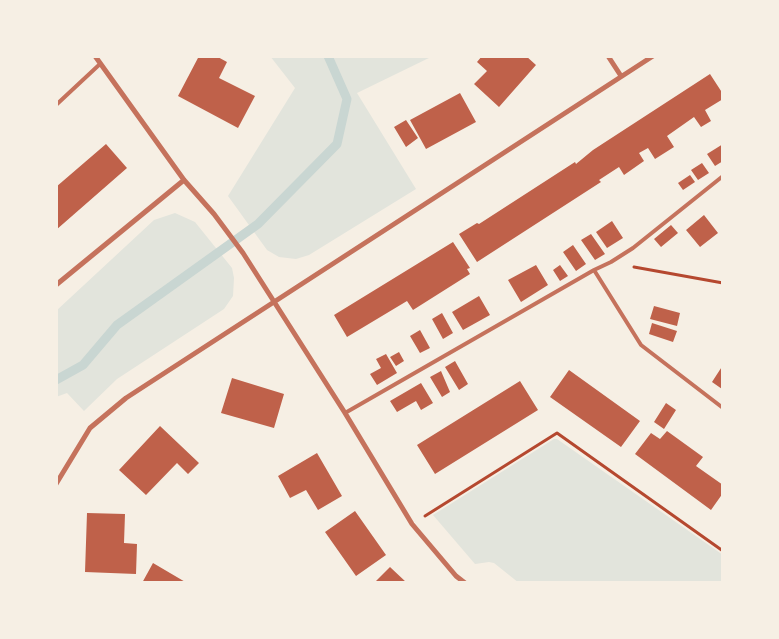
<!DOCTYPE html>
<style>
body{margin:0}
#map{position:relative;width:779px;height:639px;overflow:hidden;background:#f6efe4;font-family:"Source Serif 4",serif}
canvas{display:block}
.frame{position:absolute;inset:0;border:58px solid #f6efe4;pointer-events:none}
</style>
<div id="map">
<canvas width="779" height="639"></canvas>
<div class="frame"></div>
</div>
<script>
const g = document.querySelector('canvas').getContext('2d');
g.lineJoin = 'round';
function fillPath(path, color) { g.fillStyle = color; g.fill(path, 'evenodd'); }
const shape = rows => new Path2D(rows.map(r => 'M' + r).join(''));
function trace(path, color, width, dash) { g.strokeStyle = color; g.lineWidth = width; g.lineCap = dash ? 'butt' : 'round'; g.setLineDash(dash || []); g.stroke(path); }
fillPath(shape([
 [270,56,433,56,357,93,416,189,309,255,296,259,279,257,267,250,228,196,295,88],
 [175,213,195,222,232,268,234,278,233,296,224,309,117,379,84,411,67,393,56,397,56,311,154,220],
 [554,439,557,439,723,555,723,583,519,583,494,563,489,562,475,564,433,515]
]), '#e2e4dc');
trace(shape([
 [56,380,83,365,117,325,258,224,337,144,347,99,328,56]
]), '#c9d6d2', 9);
fillPath(shape([
 [199,56,216,56,227,62,219,78,255,96,238,128,178,96],
 [482,56,526,56,536,65,499,107,474,84,487,71,477,62],
 [710,74,723,94,723,99,705,110,711,121,701,127,694,117,667,136,674,147,655,159,648,148,639,153,644,161,624,175,619,167,599,180,601,182,477,262,459,234,477,223,479,224,575,162,576,164,593,150],
 [460,93,476,122,426,149,410,120],
 [406,120,418,138,406,147,394,127],
 [106,144,127,168,56,230,56,187],
 [723,144,723,161,715,166,707,154],
 [702,163,709,173,698,180,691,170],
 [690,175,695,182,683,190,678,183],
 [704,215,718,233,700,247,686,230],
 [612,221,623,238,607,248,596,232],
 [671,225,678,233,661,247,654,239],
 [591,234,605,254,595,260,581,240],
 [453,242,470,268,467,269,470,274,413,310,407,301,347,337,334,315],
 [573,245,586,264,576,271,563,252],
 [536,265,548,285,521,302,508,280],
 [560,265,568,276,560,281,553,270],
 [479,296,490,315,463,330,452,312],
 [654,306,680,313,677,326,650,319],
 [442,313,453,333,443,339,432,319],
 [652,323,677,331,673,342,649,334],
 [420,330,430,348,420,353,410,336],
 [399,352,404,361,396,366,390,357],
 [386,354,397,373,377,385,370,374,381,368,376,359],
 [455,361,468,384,459,390,445,367],
 [723,365,723,387,722,389,712,382],
 [569,370,640,421,621,447,550,397],
 [441,371,450,392,442,397,430,377],
 [232,378,284,394,274,428,221,413],
 [520,381,538,410,435,474,417,445],
 [421,383,433,403,421,410,416,401,397,412,390,401],
 [666,403,676,410,664,429,654,422],
 [160,426,199,463,188,474,177,463,146,495,119,470],
 [667,431,703,457,696,466,723,485,723,493,711,510,635,454,651,433,660,439],
 [317,453,342,496,318,510,306,490,290,498,278,476],
 [355,511,386,555,356,576,325,532],
 [87,513,125,514,124,543,137,544,136,574,85,572],
 [153,563,187,583,142,583],
 [390,567,407,583,374,583]
]), '#bf614a');
trace(shape([
 [634,267,723,283],
 [425,516,557,433,723,551]
]), '#b5482f', 3);
trace(shape([
 [56,105,100,64],
 [594,270,641,345,723,408],
 [345,413,594,270,611,262,633,248,723,176]
]), '#c5725c', 4);
trace(shape([
 [95,56,184,180,214,214,243,253,345,413,412,524,456,576,465,583],
 [608,56,621,76],
 [56,285,184,180],
 [56,484,90,428,126,398,653,56]
]), '#c5725c', 5);
</script>
